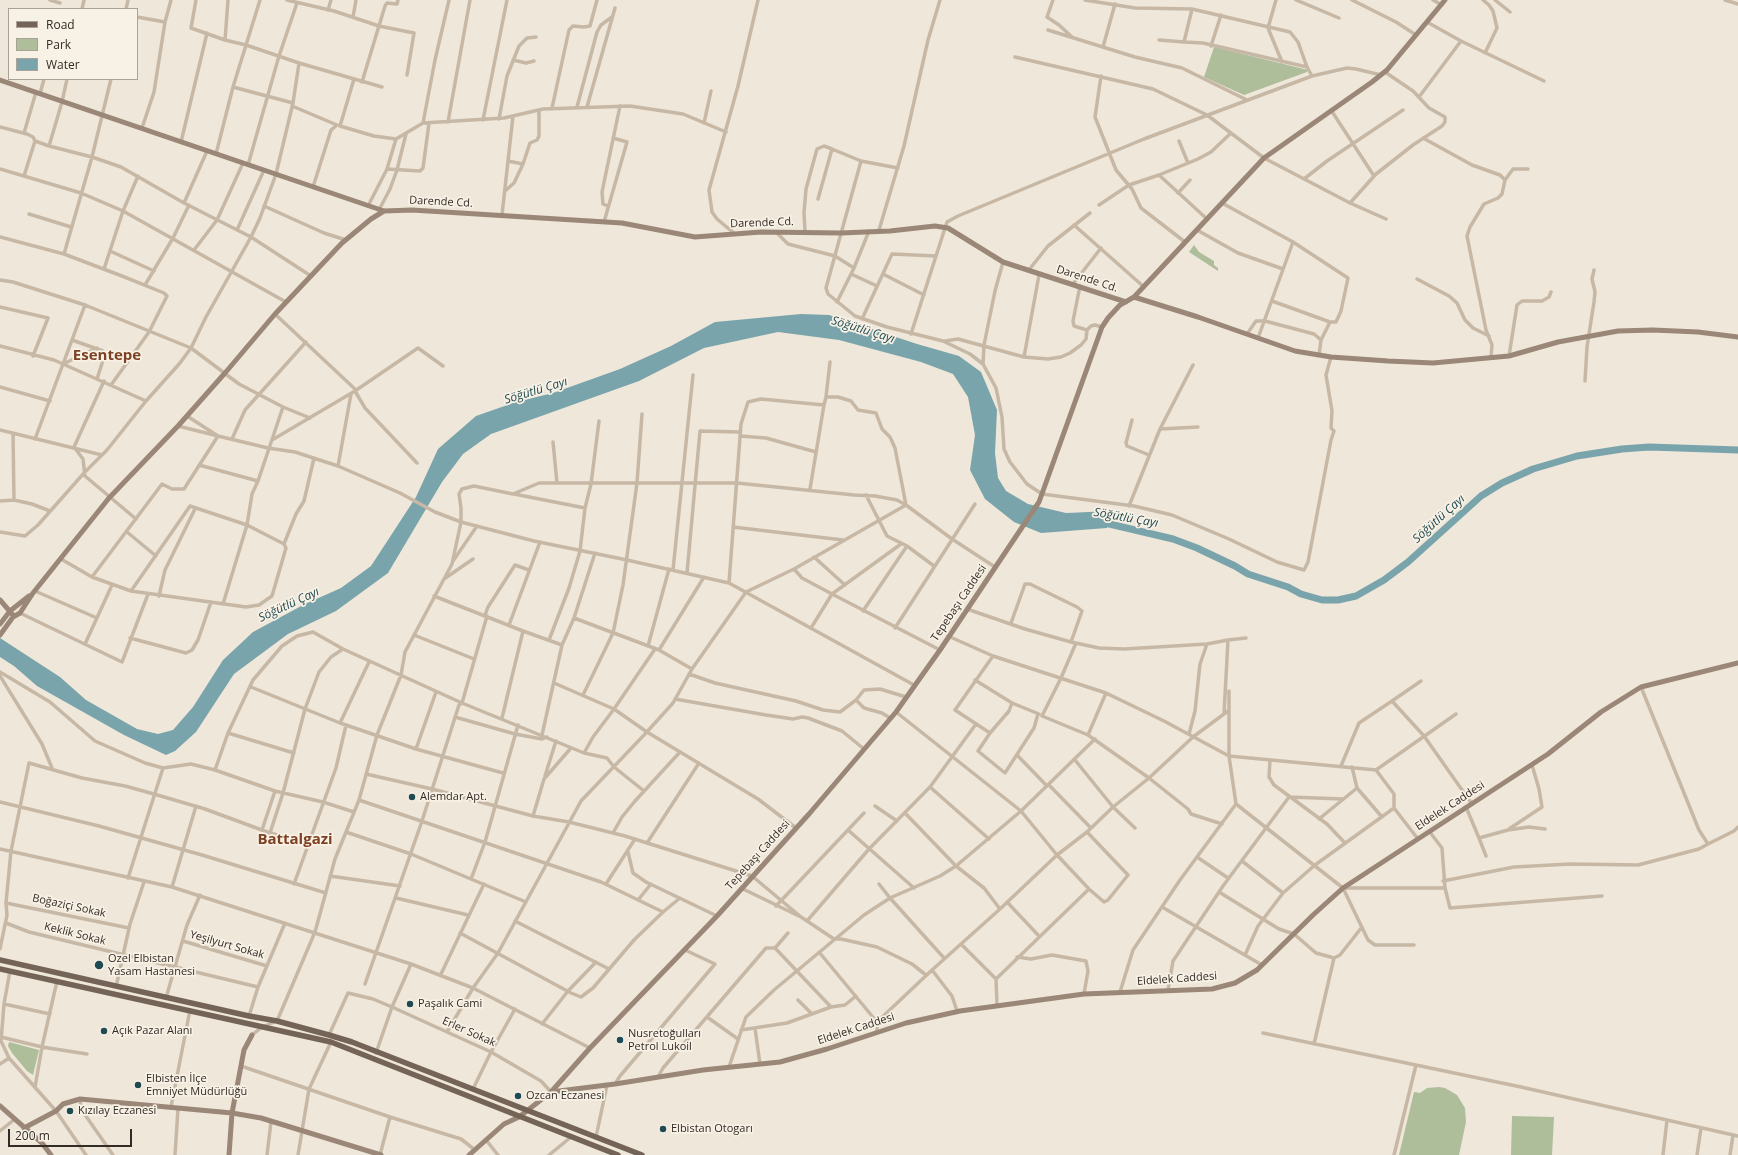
<!DOCTYPE html>
<meta charset="utf-8">
<style>
body{margin:0}
#map{position:relative;width:1738px;height:1155px;overflow:hidden;background:#efe7d9;font-family:"Open Sans",sans-serif}
canvas{display:block}
.legend{position:absolute;left:8px;top:8px;width:130px;height:72px;box-sizing:border-box;background:#f8f1e5;border:1px solid #a9a299;margin:0;padding:5px 7px;list-style:none;font-size:12px;color:#332b26}
.legend li{display:flex;align-items:center;gap:8px;height:20px}
.legend b{width:20px;border:1px solid #a9a299}
.scale{position:absolute;left:8px;top:1129px;width:124px;height:18px;box-sizing:border-box;border:2px solid #332b26;border-top:0;padding-left:5px;font-size:12px;line-height:14px;white-space:nowrap;color:#332b26;-webkit-text-stroke:3px #f8f1e5;paint-order:stroke}
</style>
<div id="map">
<canvas width="1738" height="1155"></canvas>
<ul class="legend">
<li><b style="height:5px;background:#746458"></b>Road</li>
<li><b style="height:11px;background:#aebd9a"></b>Park</li>
<li><b style="height:11px;background:#7aa4ab"></b>Water</li>
</ul>
<div class="scale">200 m</div>
</div>
<script>
const g = document.querySelector('canvas').getContext('2d');
g.lineJoin = 'round';
function fillPath(path, color) { g.fillStyle = color; g.fill(path, 'evenodd'); }
const shape = rows => new Path2D(rows.map(r => 'M' + r).join(''));
function trace(path, color, width, dash) { g.strokeStyle = color; g.lineWidth = width; g.lineCap = dash ? 'butt' : 'round'; g.setLineDash(dash || []); g.stroke(path); }
function drawText(font, color, halo, rows, align = 'center') {
  g.font = font + ' "Open Sans",sans-serif'; g.lineWidth = 3.5; g.setLineDash([]); g.textBaseline = 'middle'; g.strokeStyle = halo; g.fillStyle = color; for (const [text, x, y, turn = 0] of rows) {
    g.save(); g.translate(x, y); g.rotate((+turn || 0) * Math.PI / 180); g.textAlign = isNaN(turn) ? turn : align; if (halo) g.strokeText(text, 0, 0); g.fillText(text, 0, 0); g.restore();
  }
}
fillPath(shape([
 [1214,47,1308,70,1307,72,1244,95,1204,77],
 [1194,245,1199,252,1214,261,1214,265,1218,268,1218,271,1189,252],
 [9,1042,39,1050,33,1075,27,1071,12,1053,8,1046],
 [1439,1087,1445,1088,1457,1095,1465,1108,1466,1122,1459,1155,1399,1155,1414,1092,1420,1093,1427,1088],
 [1512,1116,1554,1117,1552,1155,1511,1155]
]), '#aebd9a');
fillPath(shape([
 [801,314,829,315,917,344,959,356,981,372,997,410,995,453,998,478,1006,491,1028,504,1066,513,1113,511,1107,528,1041,533,1014,522,985,499,970,470,975,435,968,397,953,374,921,362,839,340,778,332,704,348,639,381,491,434,463,454,442,482,388,573,336,611,288,634,234,674,196,732,175,751,166,755,124,735,37,686,14,666,0,657,0,638,60,677,86,700,137,729,158,734,173,730,193,707,223,660,253,632,305,604,341,588,371,566,416,497,438,449,476,416,516,402,553,393,620,369,671,346,715,322]
]), '#7aa4ab');
trace(shape([
 [1101,522,1173,539,1197,548,1235,566,1248,574,1288,587,1301,594,1322,600,1338,600,1356,596,1384,580,1408,562,1481,496,1502,483,1533,469,1577,456,1622,449,1649,447,1738,450]
]), '#7aa4ab', 7);
trace(shape([
 [50,0,60,3],
 [196,0,191,28,225,40,246,45,299,63,382,87],
 [287,0,334,11,379,26,414,33,407,75],
 [1053,0,1047,17,1059,25,1072,37],
 [1085,0,1135,8,1192,9,1290,32,1298,42,1307,67,1312,76],
 [1276,0,1268,28,1282,62],
 [1296,0,1339,18],
 [1352,0,1396,22,1416,35],
 [1433,0,1442,5],
 [1483,0,1489,5,1493,11,1497,28,1485,53],
 [1495,0,1510,12],
 [1725,0,1738,4],
 [82,9,84,0],
 [126,9,128,0],
 [1192,9,1184,42,1203,43,1307,67],
 [328,10,331,0],
 [137,17,165,22],
 [353,17,356,0],
 [1427,22,1461,41,1544,81],
 [1048,30,1135,57,1182,68,1247,100],
 [225,40,228,0],
 [1159,40,1184,42],
 [1211,46,1221,15],
 [1103,47,1115,4],
 [1015,57,1153,89,1207,115,1264,158,1350,203,1386,219],
 [513,60,526,63,534,61],
 [1101,76,1095,117,1116,170,1132,189,1141,208,1185,242],
 [354,79,340,126,374,136,396,139,423,123,504,118,543,109,630,106,683,114,726,132],
 [362,82,385,6,387,3,397,4,398,0],
 [233,87,293,103],
 [40,94,44,79],
 [1419,97,1461,41],
 [292,106,337,125],
 [577,107,597,32,601,25,612,17],
 [587,107,615,8],
 [552,108,569,30,573,26,584,27,590,26,597,0],
 [1331,110,1374,176],
 [499,119,507,76,519,46,527,38,536,37],
 [483,120,507,0],
 [448,122,470,0],
 [423,123,435,60,449,0],
 [704,123,711,91],
 [0,127,27,134,33,137,35,141,49,146,92,157,121,167,184,203,251,237,311,276],
 [142,128,154,92,165,22,171,0],
 [24,133,36,92],
 [1423,138,1472,165,1500,175,1505,180],
 [1179,141,1188,163],
 [181,142,207,33],
 [49,146,62,102,67,79],
 [216,154,233,87,260,0],
 [508,161,523,164,530,143,537,140,539,136,539,110],
 [861,161,826,288,828,294,855,316,887,327,943,341,970,354,983,364,996,388,1002,417,1004,449,1010,462,1027,484,1042,494,1134,506,1172,515,1229,539,1277,562,1304,570,1308,562,1331,440,1334,431,1331,428,1332,411,1326,375,1331,357],
 [248,165,279,56,297,3],
 [0,169,81,193,123,211,286,302],
 [387,169,420,171,423,168,429,123],
 [1159,175,1207,219],
 [24,176,35,141],
 [1304,179,1327,161,1403,110],
 [313,187,331,130,337,125],
 [505,191,514,183,523,164],
 [1178,193,1190,180],
 [818,199,832,149,861,161,898,168],
 [184,203,207,151],
 [1222,203,1293,242,1348,278,1341,311,1336,322,1330,322,1272,301],
 [1350,203,1376,174,1413,145,1442,126,1445,122,1445,117,1429,108,1413,91,1385,72],
 [1099,205,1129,185,1159,175,1198,159,1211,152,1231,133],
 [264,206,324,233,346,240],
 [368,206,387,169,396,139],
 [608,206,603,204,602,192,620,106],
 [379,210,390,189,397,170,406,134],
 [29,214,71,227],
 [502,215,513,116],
 [604,222,627,142,613,138],
 [1074,225,1144,287],
 [237,230,264,170],
 [879,230,904,146,928,40,940,0],
 [1197,230,1238,253,1283,269],
 [805,231,804,213,806,189,817,149,824,146,832,149],
 [776,232,788,244,835,256,854,268],
 [735,234,717,219,712,212,709,190,738,86,758,0],
 [0,237,64,254,122,276,164,293,167,296,149,332,111,385],
 [194,250,217,220,243,163],
 [110,251,154,271],
 [64,254,92,157,111,79],
 [104,269,123,211,138,176],
 [1028,271,1048,246,1090,213],
 [851,274,877,286],
 [883,274,924,295],
 [1417,279,1449,296,1457,303,1465,320,1473,328,1489,336],
 [0,280,13,282,85,305,191,348,239,384,283,407,310,418],
 [1073,284,1101,248],
 [145,285,173,238,189,205],
 [1080,286,1073,321,1074,326,1087,330],
 [837,302,854,268,869,231],
 [0,307,48,318,33,356],
 [275,314,356,390],
 [862,319,892,254,936,256],
 [911,334,945,228,947,222,958,216,1144,139,1312,76,1347,68,1356,69,1381,75],
 [1247,334,1256,321,1265,321,1314,334,1321,340,1319,355],
 [1258,338,1293,242],
 [72,340,103,351,104,357,97,379],
 [1321,340,1330,322],
 [945,341,958,339,1024,357,1048,359,1061,357,1070,353,1081,345,1086,339,1087,330,1091,326,1095,325,1102,327],
 [0,346,54,360,146,401],
 [1509,356,1517,305,1522,301,1542,301,1549,297,1551,292],
 [1024,357,1039,275],
 [1491,357,1492,345,1486,330,1467,236,1470,227,1484,204,1498,198,1502,194,1505,180,1513,169,1528,169],
 [63,364,97,348],
 [983,364,984,345,995,291,1003,262],
 [104,381,74,447,83,459,85,476,136,519],
 [1585,381,1587,347,1594,302,1595,292,1592,279,1594,270],
 [0,387,50,401],
 [355,391,365,408,417,463],
 [826,397,830,362],
 [1132,420,1126,443,1127,446,1149,455],
 [178,426,218,436,187,416],
 [1160,429,1198,427],
 [0,430,102,455],
 [13,433,14,500],
 [740,436,766,438,816,452],
 [35,439,85,305],
 [232,439,245,410,306,342],
 [272,440,355,391,418,348,443,366],
 [553,442,557,483],
 [199,465,258,481],
 [338,466,400,493,435,512,461,522,534,541,627,560,729,583,914,685],
 [514,494,585,508],
 [866,495,887,536,907,546,934,566],
 [0,501,14,500,32,504,50,511],
 [1129,506,1160,429,1193,365],
 [733,527,843,540],
 [0,532,25,536,38,525,84,473,107,450,146,401,180,363,191,348,206,317,251,237,260,218,276,174,293,103,299,63],
 [127,532,156,556],
 [284,544,296,514,304,501,314,458],
 [814,557,845,585],
 [61,559,92,577,131,591,246,607,259,605,272,596,286,548,284,544,247,525,190,506,131,591],
 [453,561,477,526],
 [794,569,802,578,832,594,940,650],
 [673,570,693,375],
 [687,573,700,431,740,432],
 [92,577,162,484,172,489,184,489,218,436,268,448,295,452,338,466,351,394],
 [444,579,473,559],
 [729,583,741,424,748,402,761,399,824,405,810,489],
 [35,591,97,618],
 [159,596,165,570,195,509],
 [434,596,523,631,562,645],
 [223,604,247,525,252,494,258,481,283,407],
 [967,609,1025,629,1071,642],
 [863,611,907,546],
 [20,613,122,662,148,594],
 [485,615,488,607,515,565,529,570],
 [574,618,659,650,692,669],
 [1011,623,1025,584,1030,584,1077,607,1082,611,1071,642,1099,648,1124,649,1207,644],
 [509,625,540,542],
 [811,628,832,594,901,544],
 [895,628,975,504],
 [414,635,474,659],
 [948,636,993,656,1106,693,1164,721,1229,756,1236,804,1343,888,1445,888,1442,848,1429,831],
 [130,638,186,653,192,650,198,640,211,602],
 [549,640,569,588,580,551,585,508,591,484,599,421],
 [1076,643,1061,678,1042,716,1088,735],
 [85,644,112,585],
 [648,646,669,569],
 [655,649,614,709,647,732,758,799,796,828],
 [659,650,704,577],
 [0,672,50,702,95,741,145,763,163,768,191,764,215,770,275,791,323,802,354,812],
 [689,674,715,683,796,701,823,710,840,712,856,700,864,690,880,689,906,697],
 [0,676,42,744,52,768],
 [975,680,1012,703,1039,714],
 [554,683,614,709,593,737,584,753],
 [251,687,340,723,416,749,503,773],
 [1641,687,1699,830,1708,844,1734,831,1738,827],
 [1229,691,1229,756,1376,770,1394,794,1394,808,1418,839],
 [583,695,613,633,623,585,637,483,642,414],
 [675,699,766,715,793,719,802,717,808,718,842,731,864,749],
 [856,700,864,708,882,713,890,718],
 [1392,701,1421,681],
 [1012,703,1009,711,990,733,978,751,1005,773,1034,728,1038,714],
 [896,712,1021,811,1057,855,1089,889,1104,902,1108,900,1128,875,1087,832],
 [1224,714,1228,640,1246,638],
 [455,717,515,734,542,739,547,737],
 [502,718,523,631],
 [340,723,369,662],
 [228,733,294,753],
 [990,733,955,710,993,656],
 [1189,734,1195,711,1200,664,1207,644,1228,640],
 [542,735,562,645,574,618,595,553],
 [416,749,436,692],
 [1017,755,1047,786],
 [1075,760,1113,807,1135,828],
 [1270,760,1269,777,1274,785,1327,824,1345,843],
 [1341,766,1359,723,1392,701,1424,736,1472,804],
 [1352,767,1357,788,1382,817],
 [215,770,228,733,253,680,282,646,297,636,313,632,343,649,462,703,584,753,607,758,614,767,644,791],
 [1376,770,1456,714],
 [366,774,432,789,533,816,569,822,625,836,752,876,801,917],
 [545,776,556,741],
 [1049,785,1091,828],
 [930,787,989,839],
 [359,800,601,882,663,912,680,898],
 [0,802,99,826,202,855,326,893],
 [875,806,897,821],
 [1466,807,1479,838,1508,830,1529,827,1545,829],
 [905,813,956,866,984,888,1000,909],
 [533,816,544,779,571,748],
 [1319,819,1357,788],
 [1222,824,1191,814,1188,809,1149,778,1193,737,1228,711],
 [1509,829,1542,807,1539,789,1532,765],
 [262,830,275,791],
 [848,830,914,888],
 [346,832,411,854,526,902],
 [270,833,283,793,305,709,319,672,331,657,343,649],
 [613,833,622,817,635,801,680,752],
 [1479,838,1486,856],
 [647,843,699,763],
 [0,849,172,887,411,964,473,988,590,1048],
 [628,852,633,873,646,882,717,916],
 [1197,857,1228,878],
 [1242,861,1283,893],
 [330,876,400,886],
 [128,878,163,768],
 [471,879,485,842,518,725],
 [1443,881,1514,867,1570,864,1638,865,1699,849,1708,844],
 [294,884,336,768,346,725],
 [606,884,635,839],
 [879,884,890,898,944,958],
 [172,887,196,806],
 [741,888,801,917,834,939,841,939,877,947,912,964,926,975],
 [1343,888,1368,940,1375,945,1414,945],
 [1445,888,1450,908,1602,896],
 [1219,892,1279,929,1294,934,1316,953,1327,956,1334,958,1340,955,1362,927],
 [396,898,468,915],
 [638,900,651,884],
 [1007,902,1039,936],
 [6,903,129,928],
 [776,906,864,813],
 [1162,907,1262,965],
 [515,921,609,969],
 [807,921,869,849,930,787,976,724],
 [6,923,29,932,258,987],
 [460,933,571,993,581,997,593,988,634,940,663,912],
 [183,941,267,966],
 [961,944,996,979,997,1005],
 [775,948,788,933],
 [0,949,7,915,6,903,11,851,29,763,82,778,125,786,154,794,205,809,270,833,308,843],
 [819,952,877,1022],
 [1245,955,1258,926,1283,893,1315,865,1394,808],
 [1017,957,1031,959,1052,955,1086,961,1088,971,1084,994],
 [932,970,952,996,956,1008],
 [10,971,4,1004,1,1041,9,1058,56,1111,86,1155],
 [441,974,484,884],
 [996,979,1089,889],
 [365,984,422,821,459,705,462,703,487,616],
 [116,987,130,924,144,882],
 [1168,990,1173,961,1223,886,1289,797,1343,799],
 [1120,992,1133,950,1180,880,1236,804],
 [166,998,187,925,200,895],
 [798,1000,812,1014],
 [4,1004,50,1014],
 [249,1016,258,987,285,923],
 [707,1017,738,1039],
 [542,1024,568,991,596,962],
 [755,1028,760,1064],
 [741,1030,787,1023,831,1007,845,1005,856,996],
 [447,1032,473,988,498,953,581,801,645,734,673,703,692,669,746,592,794,569,906,505,895,448,890,437,882,429,876,413,858,410,851,401,838,397,826,397,824,405],
 [877,1033,877,1022,932,970,1000,909,1057,855,1087,832,1113,807,1149,778,1088,735,1106,693],
 [1263,1033,1521,1087,1738,1136],
 [252,1035,262,1027,277,1021,315,932,335,859,359,800,377,735,401,675,405,652,452,564,461,522,461,508,459,494,462,489,474,486,513,494,539,483,737,483,854,495,875,496,897,500,906,505,952,539,995,567],
 [329,1035,348,993,373,999,392,1007,491,1052,541,1081,551,1092],
 [1,1037,42,1047,87,1054],
 [1314,1044,1334,958],
 [376,1053,392,1007,411,964],
 [0,1064,9,1058],
 [241,1066,390,1117,461,1139,475,1150],
 [729,1067,746,1017,774,990,864,915,890,898,940,876,956,866,1021,811,1095,739],
 [658,1077,663,1068,766,948,775,948,831,1007],
 [615,1084,620,1076,715,964,685,950],
 [35,1087,42,1047,57,981],
 [473,1089,491,1052,515,1009],
 [80,1099,81,1109,113,1155],
 [171,1107,190,1010],
 [0,1131,15,1119],
 [596,1137,607,1085],
 [486,1140,498,1155],
 [175,1155,178,1108],
 [267,1155,271,1122],
 [298,1155,309,1089,331,1042],
 [380,1155,390,1117],
 [549,1155,571,1137],
 [1394,1155,1416,1065],
 [1663,1155,1667,1120],
 [1697,1155,1701,1128],
 [1730,1155,1733,1135]
]), '#c7b8a6', 3.5);
trace(shape([
 [0,80,384,211,412,210,622,223,695,237,761,232,841,233,890,231,935,226,948,228,1003,262,1126,302],
 [1134,297,1198,317,1295,351,1331,357,1388,361,1433,363,1509,356,1558,342,1618,331,1653,330,1698,332,1738,337],
 [0,600,12,614],
 [0,624,10,611,29,596],
 [0,635,13,617,20,613,33,593,109,498,178,426,225,373,275,314,342,243,371,219,384,211],
 [551,1092,615,1084,703,1070,780,1062,827,1049,906,1023,960,1011,1084,994,1212,989,1235,983,1257,970,1313,915,1343,888,1548,754,1601,712,1641,687,1738,663],
 [0,1106,42,1143,51,1155],
 [24,1128,56,1111,63,1104,80,1099,232,1113,261,1118,381,1155],
 [229,1155,232,1113,244,1050,252,1035],
 [469,1155,504,1124,519,1117,551,1092,590,1048,717,916,809,814,896,712,940,650,1039,502,1102,327,1108,318,1120,305,1134,297,1264,158,1372,82,1387,70,1445,0]
]), '#9a8777', 5);
trace(shape([
 [0,960,249,1016,277,1021,329,1035,352,1042,642,1155],
 [0,969,331,1042,618,1155]
]), '#746458', 5.5);
for (const [x, y, r, color] of [
 [412,797,4,"#1f4a52"],
 [99,965,5,"#1f4a52"],
 [410,1004,4,"#1f4a52"],
 [104,1031,4,"#1f4a52"],
 [620,1040,4,"#1f4a52"],
 [138,1085,4,"#1f4a52"],
 [518,1096,4,"#1f4a52"],
 [70,1111,4,"#1f4a52"],
 [663,1129,4,"#1f4a52"]
]) { const dot = new Path2D(); dot.arc(x, y, r, 0, 2 * Math.PI); g.fillStyle = color; g.fill(dot); trace(dot, '#f8f1e5', 1.5); }
drawText('11px', '#332b26', '#f8f1e5', [
 ["Darende Cd.",441,202,3],
 ["Darende Cd.",762,223,-2],
 ["Darende Cd.",1087,279,18],
 ["Tepebaşı Caddesi",959,603,-56],
 ["Eldelek Caddesi",1450,806,-33],
 ["Tepebaşı Caddesi",758,855,-48],
 ["Boğaziçi Sokak",69,906,12],
 ["Keklik Sokak",75,934,14],
 ["Yeşilyurt Sokak",227,945,16],
 ["Eldelek Caddesi",1177,979,-4],
 ["Eldelek Caddesi",856,1029,-18],
 ["Erler Sokak",469,1032,24]
]);
drawText('11px', '#332b26', '#f8f1e5', [
 ["Alemdar Apt.",420,797],
 ["Ozel Elbistan",108,959],
 ["Yasam Hastanesi",108,972],
 ["Paşalık Cami",418,1004],
 ["Açık Pazar Alanı",112,1031],
 ["Nusretoğulları",628,1034],
 ["Petrol Lukoil",628,1047],
 ["Elbisten İlçe",146,1079],
 ["Emniyet Müdürlüğü",146,1092],
 ["Ozcan Eczanesi",526,1096],
 ["Kızılay Eczanesi",78,1111],
 ["Elbistan Otogarı",671,1129]
], 'left');
drawText('italic 12px', '#1f4a52', '#f8f1e5', [
 ["Söğütlü Çayı",863,330,17],
 ["Söğütlü Çayı",536,391,-17],
 ["Söğütlü Çayı",1126,518,10],
 ["Söğütlü Çayı",1439,519,-42],
 ["Söğütlü Çayı",289,605,-25]
]);
drawText('bold 15px', '#7d4124', '#f8f1e5', [
 ["Esentepe",107,356],
 ["Battalgazi",295,840]
]);
</script>
